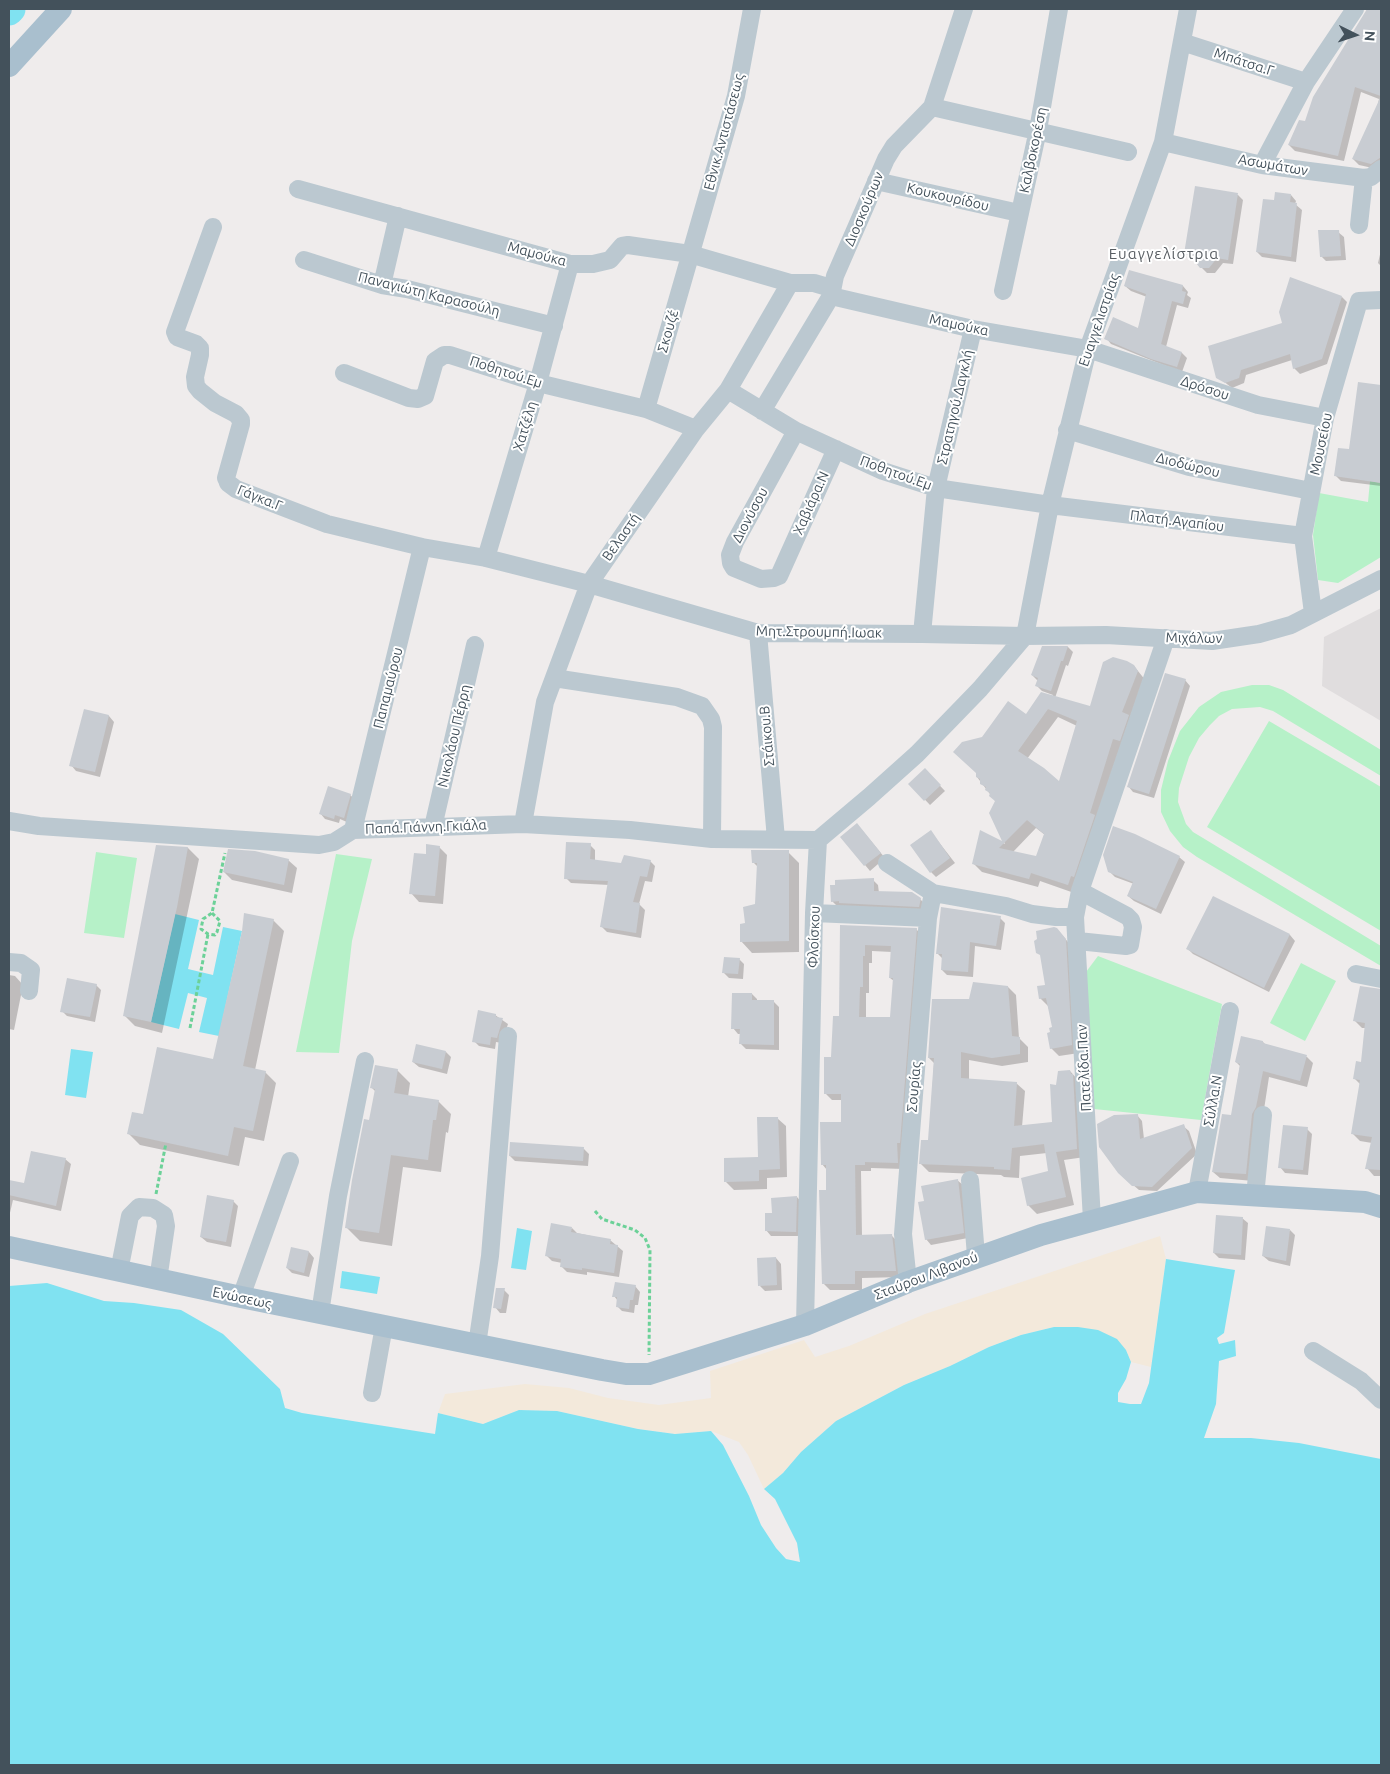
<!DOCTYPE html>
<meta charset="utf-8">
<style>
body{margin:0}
#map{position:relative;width:1390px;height:1774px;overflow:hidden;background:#efecec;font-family:Ubuntu,sans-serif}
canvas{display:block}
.frame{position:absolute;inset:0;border:10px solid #43515b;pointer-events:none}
.north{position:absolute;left:1330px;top:10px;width:50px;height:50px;-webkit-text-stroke:4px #fff;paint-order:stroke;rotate:94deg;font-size:14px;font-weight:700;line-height:20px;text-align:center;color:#43515b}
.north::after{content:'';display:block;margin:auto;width:18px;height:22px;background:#43515b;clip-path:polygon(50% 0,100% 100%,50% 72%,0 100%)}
</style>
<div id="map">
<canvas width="1390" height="1774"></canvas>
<div class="frame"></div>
<div class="north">N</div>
</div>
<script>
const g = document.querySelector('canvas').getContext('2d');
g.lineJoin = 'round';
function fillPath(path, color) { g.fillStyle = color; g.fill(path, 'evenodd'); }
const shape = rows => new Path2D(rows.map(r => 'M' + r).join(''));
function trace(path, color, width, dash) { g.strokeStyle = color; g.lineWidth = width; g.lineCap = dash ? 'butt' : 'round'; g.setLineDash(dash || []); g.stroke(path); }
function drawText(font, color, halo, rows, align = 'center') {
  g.font = font + ' Ubuntu,sans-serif'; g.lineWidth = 4; g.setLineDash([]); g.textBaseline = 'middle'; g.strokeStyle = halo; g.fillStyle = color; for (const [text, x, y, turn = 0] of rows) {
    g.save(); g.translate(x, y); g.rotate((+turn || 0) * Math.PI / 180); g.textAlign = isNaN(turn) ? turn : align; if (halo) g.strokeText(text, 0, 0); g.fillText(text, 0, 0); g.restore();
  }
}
fillPath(shape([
 [1381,608,1381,721,1322,686,1324,637]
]), '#e0ddde');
fillPath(shape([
 [1370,481,1381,483,1381,557,1338,583,1318,580,1313,535,1319,493,1368,502],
 [1252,685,1269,685,1283,690,1381,750,1381,776,1273,711,1260,707,1232,709,1219,716,1210,725,1199,738,1189,757,1179,788,1178,802,1186,824,1193,832,1203,838,1381,946,1381,966,1197,857,1183,847,1170,831,1161,812,1161,790,1168,761,1180,731,1199,707,1221,692],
 [1269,721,1381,787,1381,931,1207,827],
 [96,852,137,858,124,938,84,933],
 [336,854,372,859,352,941,339,1053,296,1052],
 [1098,956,1222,1004,1201,1120,1094,1109,1086,972],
 [1301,963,1336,981,1305,1041,1270,1023]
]), '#b6f1c8');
fillPath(shape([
 [1160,1236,1166,1259,1151,1367,1131,1362,1126,1350,1054,1327,1021,1335,989,1347,950,1366,904,1385,836,1421,801,1452,783,1473,764,1489,748,1455,739,1442,711,1431,676,1434,638,1429,557,1411,519,1410,483,1424,438,1413,445,1394,525,1384,569,1388,608,1398,659,1405,711,1398,710,1371,804,1340,815,1357,849,1346,925,1314]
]), '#f3e9db');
fillPath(shape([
 [175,914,199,920,188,969,213,975,223,927,242,931,219,1036,199,1032,207,998,188,993,179,1029,151,1022],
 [71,1049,93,1052,86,1098,65,1095],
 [517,1228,532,1231,526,1270,511,1268],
 [1166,1259,1235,1270,1224,1333,1217,1338,1219,1344,1235,1340,1236,1356,1219,1361,1216,1404,1204,1438,1251,1438,1299,1443,1381,1459,1381,1765,9,1765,9,1286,47,1283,104,1301,134,1303,181,1310,223,1334,280,1389,285,1408,302,1413,435,1434,438,1413,483,1424,519,1410,557,1411,638,1429,675,1434,711,1431,723,1445,749,1496,761,1525,776,1548,786,1559,800,1562,797,1543,775,1499,764,1489,783,1473,801,1452,836,1421,904,1385,950,1366,989,1347,1021,1335,1054,1327,1078,1327,1098,1330,1117,1339,1126,1350,1131,1362,1126,1379,1118,1393,1118,1402,1130,1404,1141,1404,1149,1383],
 [342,1271,380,1277,377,1294,340,1288]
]), '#80e2f1');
fillPath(shape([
 [1367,9,1381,9,1381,36,1366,64,1381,69,1381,167,1377,169,1359,165,1353,159,1377,108,1379,99,1361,92,1344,161,1295,151,1289,145,1306,122,1365,15],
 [1196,188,1238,195,1243,200,1233,264,1223,263,1215,273,1207,273,1201,267,1198,260,1191,259,1186,253],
 [1291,195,1296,201,1295,204,1302,210,1296,262,1262,257,1257,252,1275,202],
 [1338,232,1344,237,1346,260,1326,261,1321,256],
 [1381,250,1381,266,1378,263],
 [1125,286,1183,286,1188,292,1187,295,1191,298,1188,308,1177,305,1166,347,1182,353,1187,358,1182,372,1158,363,1111,344,1106,338,1138,329,1147,297,1131,291],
 [1342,297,1347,302,1327,364,1300,374,1294,368,1292,360,1246,375,1244,383,1232,388,1218,377,1283,324],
 [1359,384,1381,387,1381,486,1341,481,1335,475,1350,451],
 [1068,647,1073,652,1068,666,1066,665,1055,698,1091,707,1134,666,1146,681,1077,894,1040,881,1038,887,982,872,973,863,981,832,1005,844,991,813,996,802,977,777,983,738,1026,715,1052,697,1053,695,1042,691,1037,686,1038,681,1032,675,1043,648],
 [1058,717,1077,726,1059,783,1027,759],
 [1036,828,1045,835,1037,857,1013,852],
 [1185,680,1190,686,1154,798,1133,792,1128,786],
 [85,710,109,716,114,722,100,777,76,771,71,765],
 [925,770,945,791,930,805,910,784],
 [350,795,356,800,349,823,340,819,339,823,325,819,320,813],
 [862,830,885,858,870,871,842,837],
 [931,832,955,863,936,877,931,872],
 [590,845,595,850,595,861,622,864,650,861,655,866,652,882,645,881,639,904,645,910,641,938,607,932,602,927,609,885,571,883,566,878],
 [157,846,188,848,199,859,162,1033,135,1026,124,1015],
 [439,847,447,855,443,904,419,902,411,893,427,855],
 [788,852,799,863,799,952,752,953,741,941,746,924,756,905,758,867,753,862],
 [1179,857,1185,862,1161,914,1134,901,1128,896,1134,884,1115,877,1109,871],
 [288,860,297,868,292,893,232,880,224,872],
 [873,880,878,885,879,893,920,899,925,904,924,912,837,906,832,901],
 [1213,897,1290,935,1295,941,1269,992,1193,954,1188,949],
 [1000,918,1005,923,1001,950,975,946,973,977,947,975,942,970,943,959,937,953],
 [273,920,284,931,255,1070,265,1072,276,1083,264,1141,245,1137,239,1166,140,1145,129,1134,144,1116,214,1061],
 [841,926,916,929,923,936,904,1169,871,1168,871,1171,861,1171,862,1236,892,1236,899,1243,902,1277,862,1278,862,1290,830,1290,823,1283,827,1191,827,1170,822,1164,842,1124,842,1100,832,1100,826,1094,840,1018],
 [872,951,892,952,890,978,894,981,891,1018,866,1018,866,993,869,993,869,963,872,963],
 [1057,929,1073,948,1079,1053,1059,1056,1051,1048,1054,1028,1048,1006,1040,998,1046,986],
 [739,959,744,964,743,979,729,978,724,973],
 [9,975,15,976,23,985,14,1030,9,1029],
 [96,985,101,990,95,1022,67,1016,62,1011],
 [1008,987,1016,995,1019,1038,1028,1047,1028,1062,1002,1066,969,1060,969,1080,1016,1083,1025,1091,1022,1127,1054,1123,1058,1086,1070,1071,1078,1080,1085,1157,1064,1160,1074,1205,1037,1214,1028,1205,1049,1172,1047,1153,1020,1156,1019,1178,1004,1177,1001,1175,929,1172,920,1163,929,1141,934,1063,929,1058,970,1001],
 [1361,987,1381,990,1381,1176,1374,1176,1367,1168,1372,1143,1360,1141,1352,1133,1360,1084,1354,1078,1362,1063,1366,1028,1362,1028,1354,1020],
 [752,994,757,999,757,1001,774,1002,779,1007,779,1050,746,1049,741,1044,741,1034,738,1034,733,1028],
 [495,1015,508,1024,502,1043,496,1042,495,1049,479,1046,474,1041],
 [1263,1042,1266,1045,1307,1057,1313,1063,1307,1087,1269,1077,1253,1181,1220,1178,1213,1172,1232,1116,1240,1066,1236,1062],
 [446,1052,451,1057,447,1074,419,1067,413,1062],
 [397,1070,410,1083,408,1097,438,1101,451,1114,448,1133,446,1132,441,1172,403,1167,392,1246,360,1241,347,1228,376,1092,372,1088],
 [1137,1115,1142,1121,1144,1139,1183,1126,1189,1131,1197,1154,1157,1191,1139,1190,1125,1178],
 [777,1118,786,1126,787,1177,767,1178,767,1189,734,1190,726,1182,759,1158],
 [1307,1129,1312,1134,1308,1175,1285,1173,1280,1167],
 [584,1149,589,1154,588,1166,515,1161,510,1156],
 [65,1159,71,1164,61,1211,13,1200,9,1217,9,1181,25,1185],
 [957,1180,963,1185,968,1238,931,1245,926,1239,926,1202],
 [797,1197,802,1203,801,1236,771,1236,766,1230,773,1215],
 [233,1201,238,1206,231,1247,207,1242,201,1237],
 [1242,1218,1248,1223,1245,1260,1219,1258,1214,1253],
 [572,1228,577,1233,610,1240,623,1251,619,1277,587,1272,587,1275,567,1272,561,1266,562,1263,552,1261,547,1256],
 [1290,1230,1295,1235,1290,1266,1269,1261,1263,1256],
 [292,1248,309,1252,314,1258,309,1277,292,1273,287,1268],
 [776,1258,781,1264,782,1290,765,1291,760,1286],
 [635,1286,640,1292,638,1305,635,1305,634,1313,622,1311,617,1306,618,1301,614,1296],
 [504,1290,509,1295,506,1313,500,1313,495,1307]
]), '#0003');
trace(shape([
 [9,11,11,9]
]), '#80e2f1', 29);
fillPath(shape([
 [1367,9,1381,9,1381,157,1371,164,1352,159,1381,96,1355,87,1338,156,1288,145,1299,120,1305,121,1313,97],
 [1195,186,1238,193,1228,260,1217,258,1209,268,1200,268,1196,263,1197,256,1184,254],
 [1275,192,1291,194,1290,202,1297,203,1291,257,1256,252,1263,199,1274,200],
 [1318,230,1339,230,1341,256,1320,257],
 [1129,270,1183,285,1182,291,1186,292,1183,304,1172,301,1161,344,1182,352,1177,367,1151,359,1104,339,1113,317,1138,328,1146,294,1124,286],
 [1290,277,1342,296,1322,359,1293,369,1290,354,1241,370,1239,378,1225,383,1216,378,1208,346,1282,323,1279,312],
 [1358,382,1381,385,1381,483,1334,476,1338,448,1349,449],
 [1042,646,1068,646,1063,661,1061,661,1051,691,1035,686,1038,678,1031,675],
 [1113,657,1127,661,1134,665,1138,671,1122,712,1129,715,1120,741,1113,739,1090,813,1095,815,1074,877,1071,876,1068,885,1031,873,1029,879,972,864,980,830,1002,841,989,813,995,801,989,796,990,793,985,790,986,787,980,784,980,779,976,777,976,773,953,752,962,742,982,737,1008,701,1026,714,1041,692,1090,706,1103,662],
 [1048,709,1077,721,1059,781,1044,768,1018,751],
 [1027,820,1044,834,1036,856,999,848],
 [1165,673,1186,679,1149,794,1127,787],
 [84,709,109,715,95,772,69,766],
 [925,768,941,785,924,801,908,784],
 [328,786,351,794,344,818,335,815,334,819,319,814],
 [857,823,881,853,864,866,840,837],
 [1113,826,1135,834,1180,856,1156,909,1127,896,1133,882,1108,872,1103,855],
 [931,830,950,858,930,873,910,845],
 [566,842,591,843,590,859,621,863,624,855,651,860,647,877,640,876,633,902,640,903,636,933,600,927,608,881,564,879],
 [426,844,440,846,435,896,409,894,414,853,426,854],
 [156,845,188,847,177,907,151,1022,123,1016],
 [228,849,255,851,289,859,284,885,223,872],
 [751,850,789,850,789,941,740,942,740,924,745,923,743,907,755,904,757,863,752,863],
 [874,878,874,891,912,892,921,898,919,907,839,903,839,901,831,902,830,885,835,885,835,880],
 [1213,896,1290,934,1264,988,1186,949],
 [941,907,1001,916,996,946,970,942,968,972,941,970,942,954,936,954],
 [244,913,274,919,243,1066,266,1071,253,1131,234,1127,228,1156,127,1134,132,1112,143,1114,157,1047,213,1059,242,931],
 [840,925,917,928,900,1143,897,1143,898,1163,865,1162,865,1165,855,1165,856,1235,892,1234,896,1271,855,1271,855,1284,822,1284,819,1190,826,1190,826,1165,821,1165,820,1122,841,1122,841,1094,824,1094,824,1057,831,1057,833,1016,839,1016],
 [865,945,891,946,889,978,893,978,890,1017,859,1017,860,987,863,987,863,956,865,956],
 [1054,927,1057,928,1066,939,1072,1045,1050,1049,1047,1033,1050,1032,1049,1028,1052,1027,1046,998,1039,999,1037,986,1045,985,1040,955,1036,953,1034,941,1037,939,1036,931],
 [724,957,740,958,738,974,722,973],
 [67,978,97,984,90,1017,60,1012],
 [973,982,1008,986,1012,1036,1020,1037,1020,1054,992,1058,961,1052,961,1078,1017,1082,1014,1126,1052,1122,1050,1084,1056,1085,1058,1071,1070,1070,1071,1074,1073,1074,1077,1149,1056,1152,1066,1197,1027,1206,1021,1178,1048,1171,1044,1144,1012,1148,1010,1170,994,1169,994,1167,919,1164,921,1140,928,1140,934,1058,928,1058,932,999,969,999],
 [1360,986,1381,989,1381,1170,1365,1169,1372,1137,1351,1134,1360,1080,1353,1079,1356,1061,1361,1062,1365,1023,1353,1021],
 [732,993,752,993,752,1000,774,1000,774,1045,739,1044,740,1029,731,1029],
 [478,1010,496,1014,496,1017,503,1018,497,1038,491,1037,490,1045,472,1042],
 [1241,1036,1263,1041,1263,1043,1307,1055,1300,1081,1263,1071,1256,1107,1252,1114,1246,1174,1212,1172,1222,1114,1231,1115,1240,1064,1235,1062],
 [416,1044,446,1051,442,1069,412,1062],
 [375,1065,398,1069,394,1093,439,1100,436,1120,433,1120,428,1160,391,1155,379,1233,345,1228,352,1180,364,1119,369,1120,375,1089,370,1088],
 [1138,1114,1140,1139,1184,1124,1192,1148,1152,1187,1132,1186,1118,1173,1099,1147,1097,1124,1114,1115],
 [757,1117,778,1117,780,1169,759,1170,759,1181,724,1182,724,1158,758,1157],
 [1283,1125,1308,1127,1303,1170,1278,1168],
 [510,1142,584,1147,583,1161,509,1156],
 [31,1151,66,1158,56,1206,9,1195,9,1180,24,1183],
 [958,1179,964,1233,925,1240,918,1202,924,1201,921,1186],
 [207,1195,234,1200,226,1242,200,1237],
 [797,1196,796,1232,765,1231,765,1213,772,1213,771,1198],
 [1216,1215,1243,1217,1241,1255,1213,1253],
 [551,1223,572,1227,571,1232,611,1239,610,1244,618,1245,614,1273,582,1268,582,1270,560,1267,561,1259,545,1256],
 [1266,1226,1290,1229,1286,1261,1262,1256],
 [291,1247,309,1251,304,1273,286,1268],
 [776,1257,777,1285,758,1286,757,1258],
 [615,1282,636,1285,633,1300,630,1300,629,1309,616,1307,617,1297,612,1297],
 [496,1288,505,1288,501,1309,493,1308]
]), '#c8ccd2');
trace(shape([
 [212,913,220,921,217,932,215,935,208,934,201,929,203,919,212,913,225,853],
 [190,1028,208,934],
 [156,1194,166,1143],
 [595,1211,602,1219,635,1230,645,1238,650,1250,649,1355]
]), '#6cd198', 3, [4, 2.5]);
trace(shape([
 [1182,42,1306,82],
 [932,107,1128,152],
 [1163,142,1262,165,1364,178,1371,177,1381,169],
 [1262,165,1306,82,1355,9],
 [876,181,1019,213],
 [298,189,570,264,593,264,610,260,622,246,628,245,690,254,790,283,814,283,831,288],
 [1359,225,1364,178],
 [213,227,175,332,177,337,196,344,200,348,200,355,195,377,196,386,200,391,215,403,236,414,241,420,241,424,226,478,227,480,228,483,236,489,327,524,422,547,486,558,589,584,758,633,922,634,1025,636,1106,635,1212,641,1259,634,1291,625,1381,579],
 [304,260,382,285,407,289,554,326],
 [382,285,398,216],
 [1003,291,1038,130,1059,9],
 [831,296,973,329,1088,349,1258,405,1325,418],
 [344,373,409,398,418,399,425,396,435,361,444,355,450,355,538,383,646,409,696,429],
 [728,390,796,431,883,471,936,488,1050,505,1303,536],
 [646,409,736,96,752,9],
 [762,411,831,296,835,276,886,159,894,146,932,107,964,9],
 [1067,430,1189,467,1311,491],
 [796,431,735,542,730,555,731,563,734,568,761,579,774,578,779,576,836,449],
 [486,558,538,383,570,264],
 [1313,613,1303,536,1325,418,1359,301,1381,300],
 [758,633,776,839],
 [922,634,936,488,973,329],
 [554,678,677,697,702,706,711,719,713,727,712,839],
 [9,821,39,826,319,845,334,842,353,830,523,824,630,830,712,839,818,840],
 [523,824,545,702,589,584,696,429,728,390,790,283],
 [433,827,475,645],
 [353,830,422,547],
 [887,863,933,893,1006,906,1032,914,1056,917,1075,917],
 [814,913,928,918],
 [1078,941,1126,946,1130,945,1133,927,1131,920,1127,916,1080,891],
 [9,962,21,963,31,970,29,991],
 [1356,974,1381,979],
 [970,1180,976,1256],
 [1197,1192,1230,1011],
 [1255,1196,1263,1115],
 [1092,1220,1075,917,1080,891,1166,638],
 [119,1271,130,1216,139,1207,153,1208,164,1215,166,1226,158,1280],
 [908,1282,903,1234,928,918,933,893],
 [241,1297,290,1161],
 [320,1313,338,1196,365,1061],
 [805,1325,814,913,818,840,869,797,917,754,980,689,1025,636,1050,505,1088,349,1163,142,1188,9],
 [477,1345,490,1256,508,1036],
 [1313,1351,1361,1381,1381,1400],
 [372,1393,384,1326]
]), '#bbc8d0', 18);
trace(shape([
 [9,66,61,9],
 [9,1247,241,1297,602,1370,626,1374,649,1374,805,1325,908,1282,1041,1235,1197,1192,1365,1202,1381,1207]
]), '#a9bfce', 22);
drawText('14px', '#43515b', '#fff', [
 ["Μπάτσα.Γ",1244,62,18],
 ["Εθνικ.Αντιστάσεως",724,132,-75],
 ["Καλβοκορέση",1033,150,-78],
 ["Ασωμάτων",1273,165,10],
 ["Κουκουρίδου",948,197,13],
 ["Διοσκούρων",864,209,-67],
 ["Μαμούκα",537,254,15],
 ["Παναγιώτη Καρασούλη",429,294,14],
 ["Ευαγγελιστρίας",1099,320,-71],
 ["Μαμούκα",959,325,12],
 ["Σκουζέ",668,331,-74],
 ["Ποθητού.Εμ",506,372,18],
 ["Δρόσου",1205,388,18],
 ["Στρατηγού.Δαγκλή",955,407,-77],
 ["Χατζέλη",525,426,-73],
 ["Μουσείου",1321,444,-78],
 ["Διοδώρου",1188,465,14],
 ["Ποθητού.Εμ",896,473,20],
 ["Γάγκα.Γ",260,498,22],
 ["Χαβιάρα.Ν",811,503,-66],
 ["Διονύσου",750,515,-62],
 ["Πλατή.Αγαπίου",1177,521,7],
 ["Βελαστή",621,537,-55],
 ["Μητ.Στρουμπή.Ιωακ",819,632,1],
 ["Μιχάλων",1194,638,1],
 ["Παπαμαύρου",388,688,-76],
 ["Νικολάου Πέρρη",454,736,-77],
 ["Στάικου.Β",767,736,-95],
 ["Παπά.Γιάννη.Γκιάλα",426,827,-2],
 ["Φλοίσκου",814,937,-88],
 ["Πατελίδα.Παν",1084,1068,-93],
 ["Σουρίας",914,1087,-85],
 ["Σύλλα.Ν",1213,1101,-80],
 ["Σταύρου Λιβανού",926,1276,-21],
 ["Ενώσεως",242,1298,12]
]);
g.letterSpacing = '1px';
drawText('15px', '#585d62', '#fff', [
 ["Ευαγγελίστρια",1164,254]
]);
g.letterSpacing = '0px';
</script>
